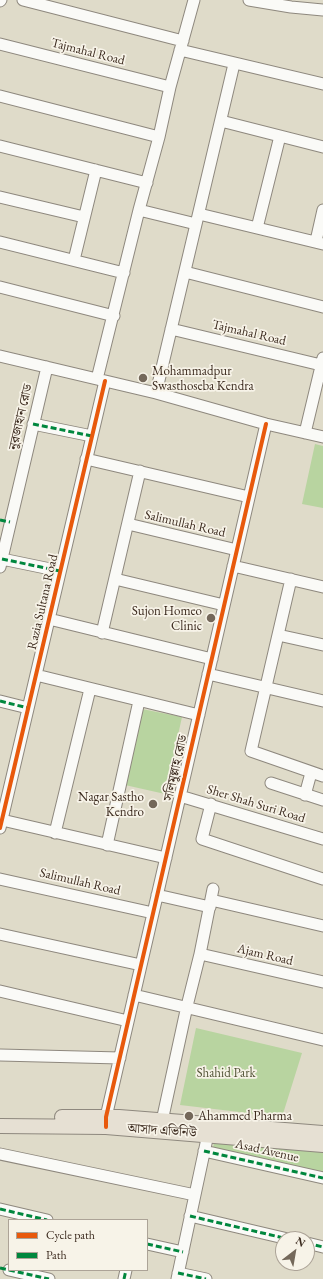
<!DOCTYPE html>
<meta charset="utf-8">
<style>
body{margin:0}
#map{position:relative;width:323px;height:1279px;overflow:hidden;background:#dfdbc9;font-family:"EB Garamond",serif}
canvas{display:block}
.legend{position:absolute;left:8px;top:1219px;width:140px;height:52px;box-sizing:border-box;background:#f7f3e8;border:1px solid #aca397;margin:0;padding:5px 7px;list-style:none;font-size:12px;color:#3b2a1e}
.legend li{display:flex;align-items:center;gap:8px;height:20px}
.legend b{width:20px;border:1px solid #aca397}
.north{position:absolute;left:275px;top:1231px;width:40px;height:40px;box-sizing:border-box;background:#f7f3e8;border:1px solid #aca397;border-radius:50%;rotate:31deg;font-size:11px;font-weight:700;line-height:16px;text-align:center;color:#3b2a1e}
.north::after{content:'';display:block;margin:auto;width:14px;height:18px;background:#74685a;clip-path:polygon(50% 0,100% 100%,50% 72%,0 100%)}
</style>
<div id="map">
<canvas width="323" height="1279"></canvas>
<ul class="legend">
<li><b style="height:5px;background:#e8590c"></b>Cycle path</li>
<li><b style="height:5px;background:#00873e"></b>Path</li>
</ul>
<div class="north">N</div>
</div>
<script>
const g = document.querySelector('canvas').getContext('2d');
g.lineJoin = 'round';
function fillPath(path, color) { g.fillStyle = color; g.fill(path, 'evenodd'); }
const shape = rows => new Path2D(rows.map(r => 'M' + r).join(''));
function trace(path, color, width, dash) { g.strokeStyle = color; g.lineWidth = width; g.lineCap = dash ? 'butt' : 'round'; g.setLineDash(dash || []); g.stroke(path); }
function drawText(font, color, halo, rows, align = 'center') {
  g.font = font + ' "EB Garamond","Noto Serif Bengali",serif'; g.lineWidth = 3.5; g.setLineDash([]); g.textBaseline = 'middle'; g.strokeStyle = halo; g.fillStyle = color; for (const [text, x, y, turn = 0] of rows) {
    g.save(); g.translate(x, y); g.rotate((+turn || 0) * Math.PI / 180); g.textAlign = isNaN(turn) ? turn : align; if (halo) g.strokeText(text, 0, 0); g.fillText(text, 0, 0); g.restore();
  }
}
fillPath(shape([
 [315,444,323,446,323,508,302,504],
 [142,709,182,717,165,794,125,785],
 [196,1028,302,1053,282,1117,180,1105],
 [214,1140,323,1152,323,1173,213,1150]
]), '#b8d4a0');
const minor = shape([
 [23,0,183,41],
 [249,0,291,7,323,10],
 [0,1,1,0],
 [0,44,170,87],
 [180,50,323,84],
 [0,96,159,137],
 [221,121,323,147],
 [0,146,147,183],
 [0,197,84,217],
 [139,210,196,224],
 [199,214,323,244],
 [257,228,280,136],
 [316,241,323,210],
 [0,242,124,273],
 [74,260,96,170],
 [185,272,323,307],
 [0,287,114,316],
 [171,329,321,365],
 [0,356,156,393,266,424,323,437],
 [97,379,139,210,159,137,170,87,194,0],
 [156,393,234,64],
 [33,424,92,436],
 [305,433,323,358],
 [86,459,249,497],
 [128,524,237,550],
 [2,559,60,571],
 [233,566,323,587],
 [0,567,47,367],
 [115,579,224,605],
 [291,579,251,751,323,776],
 [49,619,212,659],
 [102,633,140,471],
 [278,635,323,645],
 [208,674,323,701],
 [36,675,199,715],
 [0,701,28,708],
 [271,783,323,800],
 [305,795,311,773],
 [180,796,323,839],
 [211,804,202,839,323,879],
 [2,820,166,858],
 [0,828,105,381],
 [55,833,90,689],
 [107,845,139,701],
 [0,879,153,913],
 [157,895,210,907],
 [211,900,323,926],
 [0,934,141,965],
 [200,954,323,982],
 [0,991,128,1021],
 [134,995,323,1040],
 [0,1055,120,1058],
 [162,1121,187,1006,200,954,213,889],
 [106,1123,106,1117,266,424],
 [204,1151,323,1178],
 [0,1154,195,1195],
 [0,1209,47,1220],
 [190,1216,288,1239],
 [307,1243,323,1247],
 [147,1244,183,1252],
 [9,1270,49,1279],
 [178,1273,206,1279],
 [124,1279,126,1270],
 [177,1279,208,1134]
]);
const major = shape([
 [62,1117,119,1117,323,1133],
 [0,1126,106,1127,323,1145]
]);
trace(minor, '#8e887e', 13);
trace(major, '#8e887e', 16);
trace(minor, '#fafaf7', 11);
trace(major, '#e6e0d3', 14);
trace(shape([
 [33,424,92,436],
 [0,520,10,522],
 [2,559,60,571],
 [0,701,28,708],
 [204,1151,323,1178],
 [0,1209,47,1220],
 [190,1216,288,1239],
 [307,1243,323,1247],
 [147,1244,183,1252],
 [0,1268,9,1270],
 [9,1270,49,1279],
 [178,1273,206,1279],
 [124,1279,126,1270]
]), '#00873e', 3, [6, 3]);
trace(shape([
 [0,828,105,381],
 [106,1127,106,1117,266,424]
]), '#e8590c', 4);
for (const [x, y, r, color] of [
 [143,378,5,"#74685a"],
 [211,618,5,"#74685a"],
 [153,804,5,"#74685a"],
 [189,1116,5,"#74685a"]
]) { const dot = new Path2D(); dot.arc(x, y, r, 0, 2 * Math.PI); g.fillStyle = color; g.fill(dot); trace(dot, '#f7f3e8', 1.5); }
drawText('13px', '#3b2a1e', '#f7f3e8', [
 ["Tajmahal Road",88,52,14],
 ["Tajmahal Road",249,333,13],
 ["নুরজাহান রোড",21,417,-77],
 ["Salimullah Road",185,524,13],
 ["Razia Sultana Road",43,602,-77],
 ["সলিমুল্লাহ রোড",176,768,-77],
 ["Sher Shah Suri Road",256,804,17],
 ["Salimullah Road",80,882,13],
 ["Ajam Road",265,955,13],
 ["আসাদ এভিনিউ",162,1131,4],
 ["Asad Avenue",267,1151,13]
]);
drawText('13px', '#3b2a1e', '#f7f3e8', [
 ["Mohammadpur",152,371],
 ["Swasthoseba Kendra",152,386],
 ["Sujon Homeo",202,611,"right"],
 ["Clinic",202,626,"right"],
 ["Nagar Sastho",144,797,"right"],
 ["Kendro",144,812,"right"],
 ["Ahammed Pharma",198,1116]
], 'left');
drawText('13px', '#525336', '#f7f3e8', [
 ["Shahid Park",226,1073]
]);
</script>
